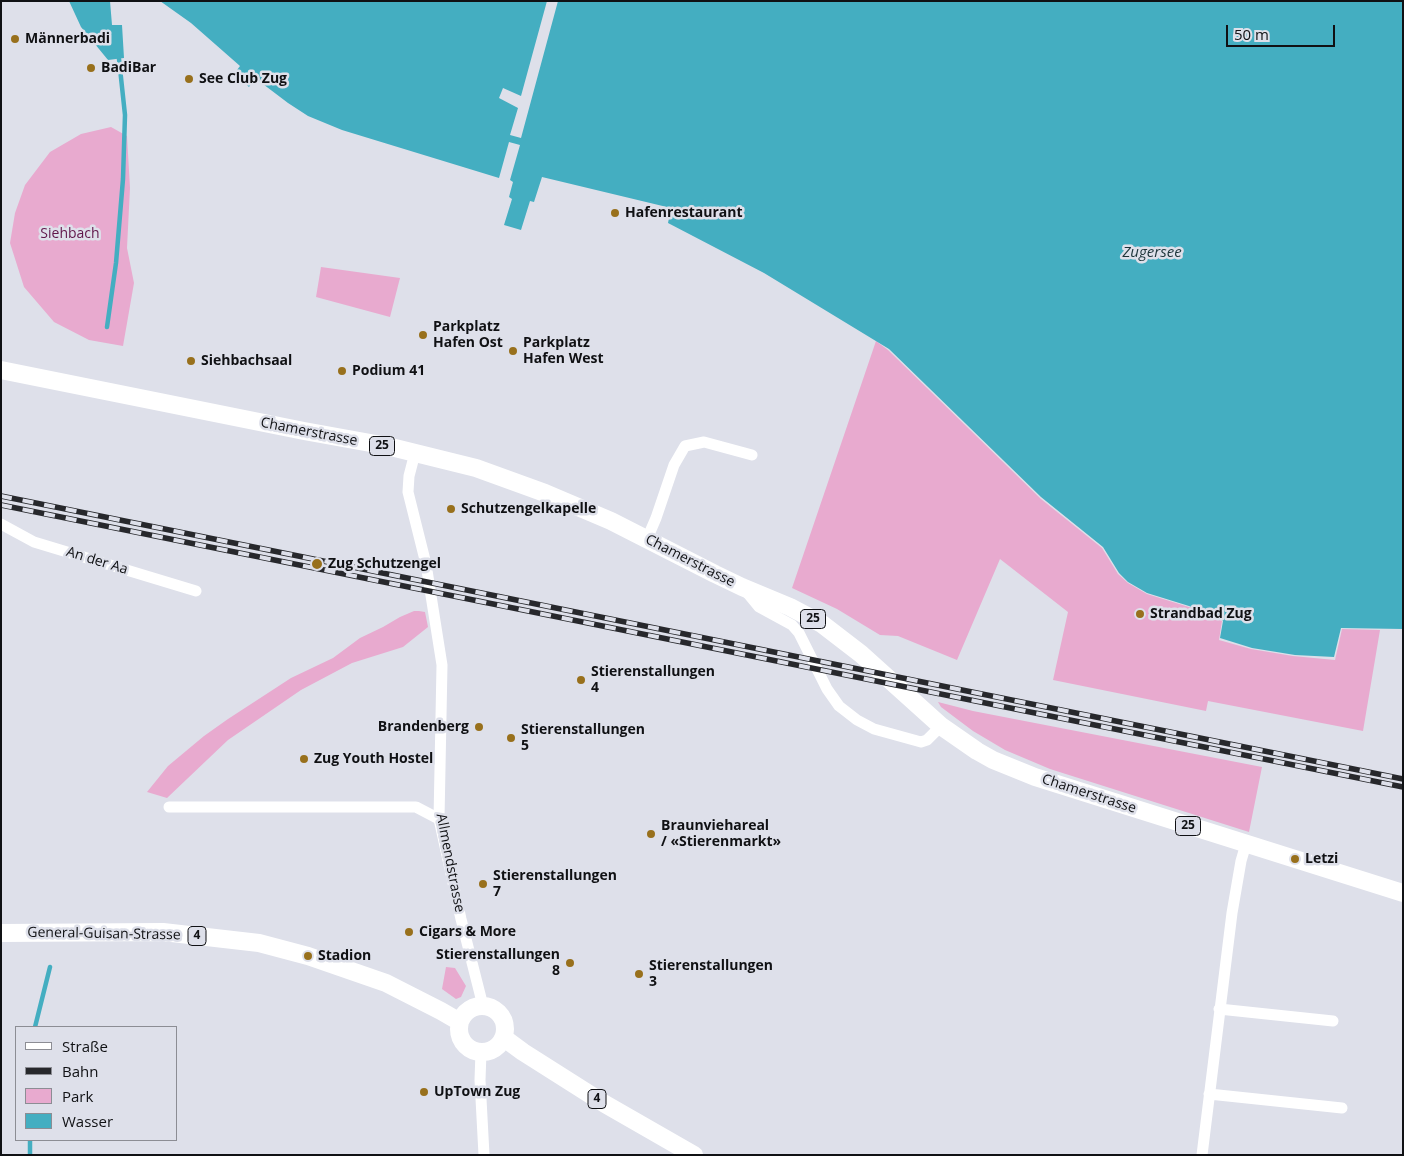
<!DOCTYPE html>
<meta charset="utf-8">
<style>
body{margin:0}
#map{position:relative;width:1404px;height:1156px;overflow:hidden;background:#dee0ea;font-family:"Open Sans",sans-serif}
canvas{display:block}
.frame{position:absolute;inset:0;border:2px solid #101114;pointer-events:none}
.legend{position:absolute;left:15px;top:1026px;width:162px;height:115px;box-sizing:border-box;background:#dee0ea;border:1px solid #8c8d94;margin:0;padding:6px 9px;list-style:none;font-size:15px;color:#101114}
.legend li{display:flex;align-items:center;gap:10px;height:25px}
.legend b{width:25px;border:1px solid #8c8d94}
.scale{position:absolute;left:1226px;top:25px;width:109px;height:22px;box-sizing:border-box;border:2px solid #101114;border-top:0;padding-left:6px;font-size:15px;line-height:18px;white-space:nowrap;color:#101114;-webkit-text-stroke:4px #dee0ea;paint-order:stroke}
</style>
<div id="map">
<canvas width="1404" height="1156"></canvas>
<div class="frame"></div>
<ul class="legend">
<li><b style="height:6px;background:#fff"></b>Straße</li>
<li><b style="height:6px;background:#27282c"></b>Bahn</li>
<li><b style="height:14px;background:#e8aacf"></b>Park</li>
<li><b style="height:14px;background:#44aec1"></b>Wasser</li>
</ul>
<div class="scale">50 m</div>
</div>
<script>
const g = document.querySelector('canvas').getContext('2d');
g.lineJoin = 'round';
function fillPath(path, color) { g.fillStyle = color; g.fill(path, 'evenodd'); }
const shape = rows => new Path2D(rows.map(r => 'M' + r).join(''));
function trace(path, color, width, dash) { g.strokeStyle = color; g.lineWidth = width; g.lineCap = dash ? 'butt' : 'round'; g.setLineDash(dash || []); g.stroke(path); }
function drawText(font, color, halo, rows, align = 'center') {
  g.font = font + ' "Open Sans",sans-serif'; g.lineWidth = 5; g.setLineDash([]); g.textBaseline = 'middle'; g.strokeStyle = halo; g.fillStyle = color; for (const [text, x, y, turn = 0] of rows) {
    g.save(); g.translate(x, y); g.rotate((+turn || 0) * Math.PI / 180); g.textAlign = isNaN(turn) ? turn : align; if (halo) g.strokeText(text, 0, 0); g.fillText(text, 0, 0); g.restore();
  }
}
fillPath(shape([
 [111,127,127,136,130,188,127,248,134,283,123,346,89,340,54,322,24,287,10,243,15,213,25,185,50,152,81,134],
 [321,267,400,278,390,317,316,297],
 [876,341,888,350,1041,499,1102,548,1118,574,1128,583,1147,594,1218,616,1222,621,1219,640,1251,649,1293,656,1335,660,1342,629,1380,630,1363,731,1208,701,1206,711,1053,680,1068,612,1000,559,957,660,898,636,880,635,837,609,792,588],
 [414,611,419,611,425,612,428,627,403,647,352,663,301,690,228,740,167,798,147,792,168,766,204,736,228,719,291,678,333,658,360,638,383,627,400,617],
 [938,702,973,711,1262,767,1249,832,1050,769,1005,750,973,731,941,707],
 [446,967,455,968,466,986,461,997,456,999,442,989]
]), '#e8aacf');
fillPath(shape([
 [69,1,110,1,112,25,122,25,124,58,108,60,81,27],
 [160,1,1403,1,1403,629,1341,628,1334,657,1295,655,1252,648,1220,638,1223,621,1218,615,1147,593,1128,582,1119,573,1103,547,1041,497,889,349,764,273,668,223,671,208,542,177,534,202,530,201,521,230,504,225,512,199,509,197,513,182,510,180,520,145,509,142,499,178,342,130,308,116,288,103,255,78,249,87,234,74,240,66,191,23]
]), '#44aec1');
fillPath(shape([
 [547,1,558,1,521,138,510,135,518,108,499,98,503,88,521,96]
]), '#dee0ea');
trace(shape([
 [107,327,116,263,123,179,125,115,119,59],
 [35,1027,50,967],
 [30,1140,30,1155]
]), '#44aec1', 4.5);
trace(shape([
 [415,453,409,476,408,492,426,564,442,665,439,819,461,919,481,998,481,1006],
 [1,524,34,542,196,591],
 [647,539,656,518,674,465,685,446,704,442,752,455],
 [745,590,759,607,792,625,799,633,827,689,839,706,857,720,874,729,921,742,927,740,941,726],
 [169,807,416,807,439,819],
 [1219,1009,1333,1021],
 [481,1052,480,1080,484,1155],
 [1209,1094,1342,1108],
 [1202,1155,1232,913,1241,861,1246,844]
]), '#fff', 11);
trace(shape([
 [1,370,304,431,387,446,476,468,545,493,611,521,715,574,742,587,790,607,822,624,861,654,941,726,977,751,993,760,1035,777,1403,893],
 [1,933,163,932,259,943,308,956,386,983,441,1011,460,1022],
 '459 1029a23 23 0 1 1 46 0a23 23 0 1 1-46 0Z',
 [504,1038,523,1052,605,1104,694,1155]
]), '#fff', 18);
const rail = shape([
 [1,496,1403,779],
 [1,505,1403,787]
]);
trace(rail, '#27282c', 5.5);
trace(rail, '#dee0ea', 4, [11]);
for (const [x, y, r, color] of [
 [15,39,5,"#98701c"],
 [91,68,5,"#98701c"],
 [189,79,5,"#98701c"],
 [615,213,5,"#98701c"],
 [423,335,5,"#98701c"],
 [513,351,5,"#98701c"],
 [191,361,5,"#98701c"],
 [342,371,5,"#98701c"],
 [451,509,5,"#98701c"],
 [317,564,6,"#98701c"],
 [1140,614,5,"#98701c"],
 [581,680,5,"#98701c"],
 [479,727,5,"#98701c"],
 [511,738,5,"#98701c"],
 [304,759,5,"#98701c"],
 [651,834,5,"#98701c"],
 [1295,859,5,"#98701c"],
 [483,884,5,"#98701c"],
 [409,932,5,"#98701c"],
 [308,956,5,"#98701c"],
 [570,963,5,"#98701c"],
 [639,974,5,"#98701c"],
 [424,1092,5,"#98701c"]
]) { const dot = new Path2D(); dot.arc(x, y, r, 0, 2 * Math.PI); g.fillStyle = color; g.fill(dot); trace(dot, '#dee0ea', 2); }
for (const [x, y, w] of [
 [382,446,25],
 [813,619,25],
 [1188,826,25],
 [197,936,18],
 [597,1099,18]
]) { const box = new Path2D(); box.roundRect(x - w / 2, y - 9.5, w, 19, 4); g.fillStyle = '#dee0ea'; g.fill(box); trace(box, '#101114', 1); }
drawText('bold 12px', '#101114', null, [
 ["25",382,446],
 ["25",813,619],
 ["25",1188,826],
 ["4",197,936],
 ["4",597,1099]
]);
drawText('bold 14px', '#101114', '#dee0ea', [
 ["Männerbadi",25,39],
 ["BadiBar",101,68],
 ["See Club Zug",199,79],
 ["Hafenrestaurant",625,213],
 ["Parkplatz",433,327],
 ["Hafen Ost",433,343],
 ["Parkplatz",523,343],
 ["Hafen West",523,359],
 ["Siehbachsaal",201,361],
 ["Podium 41",352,371],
 ["Schutzengelkapelle",461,509],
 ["Zug Schutzengel",328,564],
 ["Strandbad Zug",1150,614],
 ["Stierenstallungen",591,672],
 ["4",591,688],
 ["Brandenberg",469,727,"right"],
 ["Stierenstallungen",521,730],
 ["5",521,746],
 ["Zug Youth Hostel",314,759],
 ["Braunviehareal",661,826],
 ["/ «Stierenmarkt»",661,842],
 ["Letzi",1305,859],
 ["Stierenstallungen",493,876],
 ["7",493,892],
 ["Cigars & More",419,932],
 ["Stierenstallungen",560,955,"right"],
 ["8",560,971,"right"],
 ["Stadion",318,956],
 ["Stierenstallungen",649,966],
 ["3",649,982],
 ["UpTown Zug",434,1092]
], 'left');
drawText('14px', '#60154a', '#dee0ea', [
 ["Siehbach",70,234]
]);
drawText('14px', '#101114', '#dee0ea', [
 ["Chamerstrasse",309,432,11],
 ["An der Aa",97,561,17],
 ["Chamerstrasse",690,561,27],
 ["Chamerstrasse",1089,794,18],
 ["Allmendstrasse",450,863,79],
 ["General-Guisan-Strasse",104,934,1]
]);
drawText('italic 15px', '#1c3439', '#dee0ea', [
 ["Zugersee",1152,253]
]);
</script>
